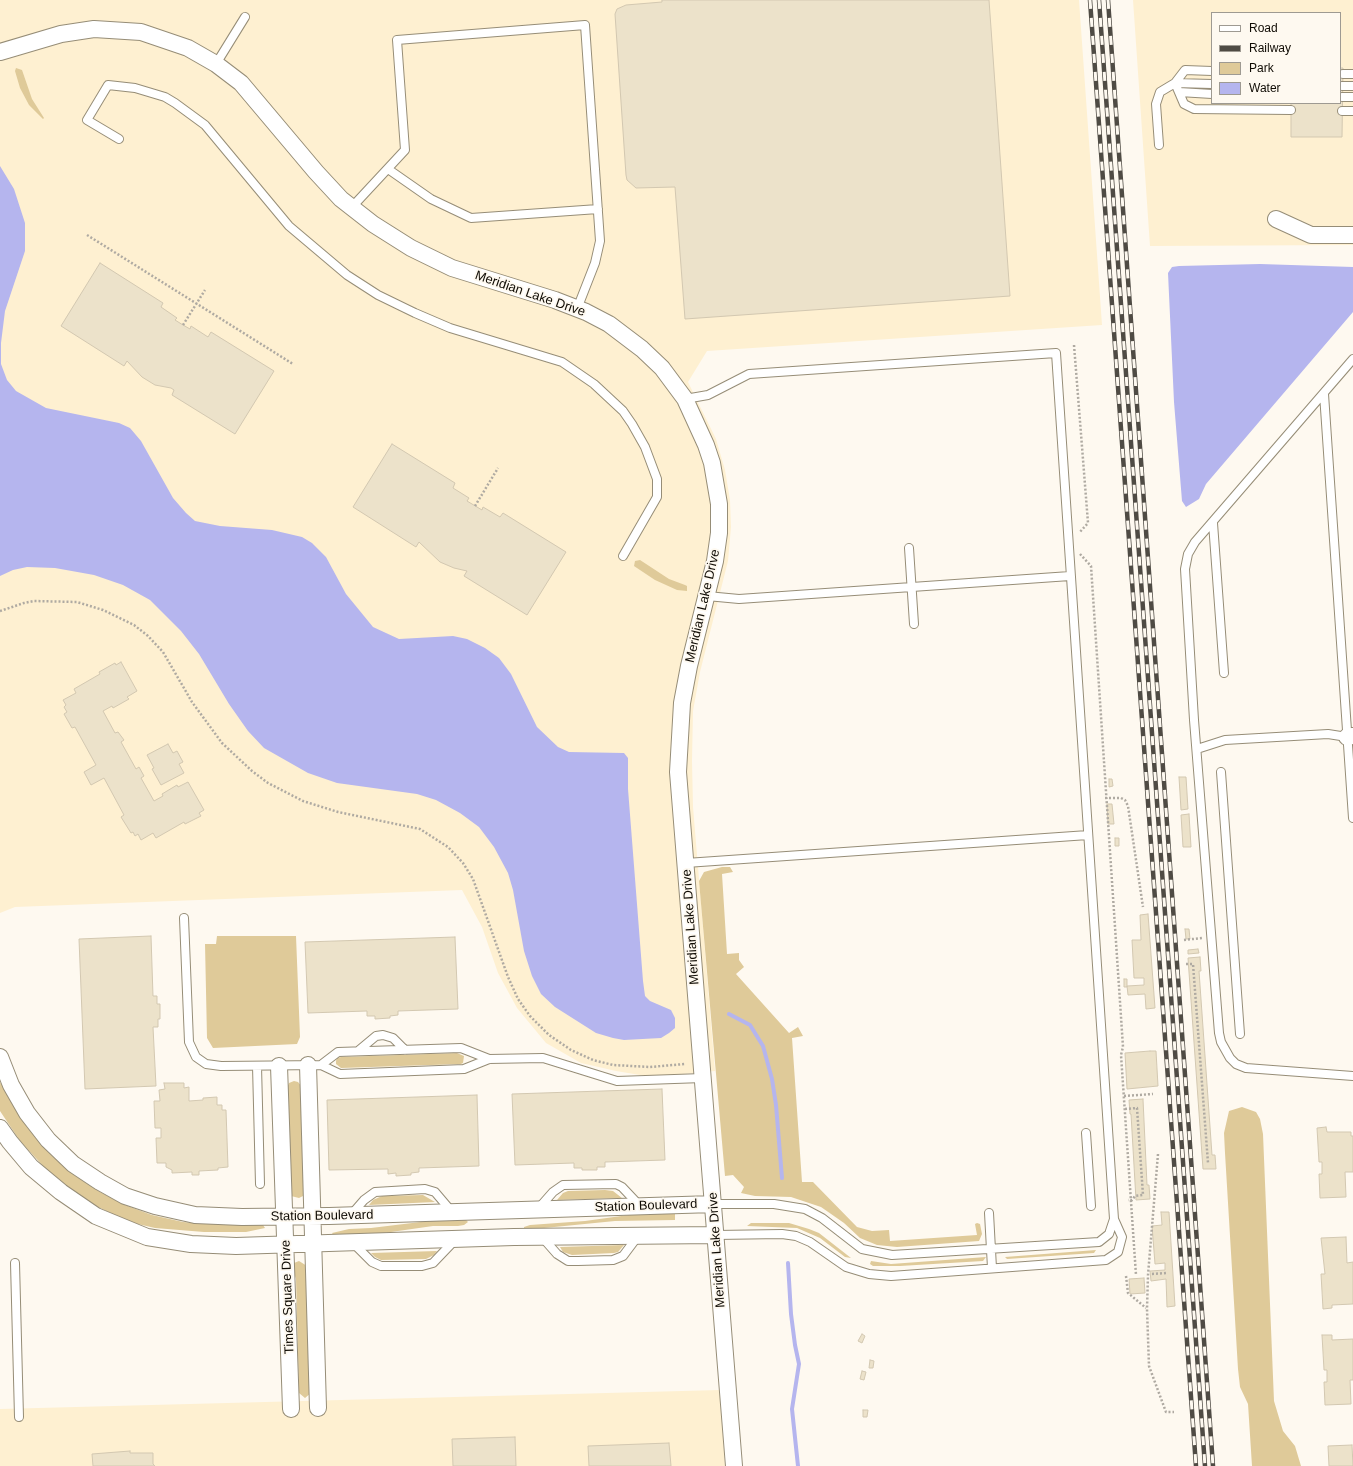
<!DOCTYPE html>
<style>
body{margin:0}
#map{position:relative;width:1353px;height:1466px;overflow:hidden;background:#fef9f0;font-family:Helvetica,sans-serif}
canvas{display:block}
.legend{position:absolute;left:1211px;top:12px;width:130px;height:92px;box-sizing:border-box;background:#fef9f0;border:1px solid #9e9a92;margin:0;padding:5px 7px;list-style:none;font-size:12px;color:#0f0b04}
.legend li{display:flex;align-items:center;gap:8px;height:20px}
.legend b{width:20px;border:1px solid #9e9a92}
</style>
<div id="map">
<canvas width="1353" height="1466"></canvas>
<ul class="legend">
<li><b style="height:5px;background:#fff"></b>Road</li>
<li><b style="height:5px;background:#4f4b44"></b>Railway</li>
<li><b style="height:11px;background:#dfca99"></b>Park</li>
<li><b style="height:11px;background:#b5b5ee"></b>Water</li>
</ul>
</div>
<script>
const g = document.querySelector('canvas').getContext('2d');
g.lineJoin = 'round';
function fillPath(path, color) { g.fillStyle = color; g.fill(path, 'evenodd'); }
const shape = rows => new Path2D(rows.map(r => 'M' + r).join(''));
function trace(path, color, width, dash) { g.strokeStyle = color; g.lineWidth = width; g.lineCap = dash ? 'butt' : 'round'; g.setLineDash(dash || []); g.stroke(path); }
function drawText(font, color, halo, rows, align = 'center') {
  g.font = font + ' Helvetica,sans-serif'; g.lineWidth = 3.5; g.setLineDash([]); g.textBaseline = 'middle'; g.strokeStyle = halo; g.fillStyle = color; for (const [text, x, y, turn = 0] of rows) {
    g.save(); g.translate(x, y); g.rotate((+turn || 0) * Math.PI / 180); g.textAlign = isNaN(turn) ? turn : align; if (halo) g.strokeText(text, 0, 0); g.fillText(text, 0, 0); g.restore();
  }
}
fillPath(shape([
 [0,0,1079,0,1102,325,707,351,688,382,716,439,725,470,730,500,731,527,728,561,700,672,693,711,692,761,693,807,715,1071,652,1077,616,1071,581,1063,546,1043,517,1008,498,973,482,927,462,890,15,907,0,913],
 [1133,0,1353,0,1353,245,1150,246],
 [1212,13,1340,13,1340,103,1212,103],
 [720,1390,725,1466,0,1466,0,1409]
]), '#fef0d1');
fillPath(shape([
 [16,68,22,70,32,99,44,118,43,119,29,105,20,88,15,71],
 [640,560,669,579,685,585,687,586,687,591,677,590,655,580,634,566,635,561],
 [722,867,730,867,733,872,722,874,727,954,739,953,739,960,744,967,736,974,789,1033,798,1027,803,1036,792,1038,802,1182,813,1182,857,1227,872,1231,889,1230,890,1241,977,1235,975,1224,977,1223,980,1224,982,1234,979,1241,897,1247,877,1245,860,1238,844,1223,821,1207,791,1197,755,1196,741,1193,744,1187,733,1175,725,1176,699,881,704,872],
 [217,936,296,936,300,1037,297,1044,213,1048,207,1038,205,944,216,944],
 [457,1053,464,1056,463,1063,461,1064,341,1068,336,1064,336,1061,337,1058,341,1057],
 [294,1081,298,1082,302,1087,305,1192,303,1196,299,1198,291,1196,287,1088,289,1083],
 [0,1082,27,1127,49,1153,74,1175,100,1192,125,1205,152,1215,183,1222,206,1224,256,1224,263,1225,265,1228,246,1232,204,1232,155,1228,129,1222,86,1201,45,1168,20,1141,0,1111],
 [1242,1107,1256,1112,1260,1119,1263,1134,1274,1401,1283,1431,1295,1446,1301,1466,1252,1466,1248,1404,1240,1387,1238,1369,1225,1153,1224,1133,1229,1111],
 [605,1190,613,1191,622,1198,557,1200,563,1193,568,1191],
 [423,1195,435,1202,369,1205,373,1200,382,1196],
 [643,1213,675,1213,675,1220,615,1221,524,1230,524,1227,530,1225,585,1221],
 [445,1219,466,1220,468,1222,464,1225,458,1226,433,1226,377,1234,334,1236,332,1233,349,1229,371,1228],
 [751,1223,789,1223,809,1229,819,1233,851,1258,845,1257,820,1238,797,1228,747,1226],
 [624,1245,618,1252,614,1253,572,1255,563,1252,560,1247],
 [1096,1250,1094,1253,1007,1259,1005,1257],
 [437,1251,434,1255,426,1259,381,1260,375,1257,371,1253],
 [986,1257,983,1261,900,1266,873,1266,870,1264,871,1261,891,1264],
 [299,1261,307,1266,311,1393,305,1398,299,1393,296,1279,292,1267,294,1263]
]), '#dfca99');
fillPath(shape([
 [0,166,14,189,25,223,25,251,5,311,1,343,1,364,7,380,16,391,46,408,119,423,130,428,141,441,173,498,186,513,195,521,220,526,272,530,302,537,312,543,326,557,346,594,373,627,399,639,453,636,467,639,485,648,499,658,511,674,537,727,558,747,569,752,624,753,628,758,628,789,643,981,645,996,650,1001,671,1010,675,1018,675,1028,669,1033,661,1038,624,1040,613,1038,596,1033,555,1007,541,994,532,976,524,951,513,890,508,873,494,847,479,827,460,813,436,800,417,794,337,783,308,773,264,748,248,731,229,704,199,654,181,631,150,600,123,585,94,575,55,568,27,567,13,570,0,576],
 [1260,264,1353,267,1353,312,1206,484,1199,499,1186,507,1182,501,1174,402,1168,273,1172,267,1179,266]
]), '#b5b5ee');
trace(shape([
 [729,1014,750,1025,763,1046,772,1079,776,1105,782,1178],
 [788,1263,791,1314,795,1345,799,1364,792,1409,798,1466]
]), '#b5b5ee', 4);
const building = shape([
 [662,0,989,0,1010,296,685,319,675,187,636,188,627,180,626,175,615,14,617,9,626,5,662,2,662,0],
 [1340,68,1343,68,1342,137,1291,137,1291,103,1340,103,1340,68],
 [100,263,163,303,161,307,177,318,175,320,183,325,190,329,191,326,208,337,211,332,274,371,235,434,172,395,174,390,171,388,155,385,142,377,127,361,124,366,61,326,100,263],
 [392,444,455,483,453,488,469,498,467,501,482,510,483,507,500,517,503,513,566,552,527,615,464,576,467,571,454,568,440,562,419,542,416,547,353,507,392,444],
 [121,662,137,691,127,697,129,699,113,708,112,706,103,711,115,733,118,732,124,740,121,742,136,769,139,767,144,776,141,778,154,801,163,796,162,794,177,785,178,787,188,782,204,810,199,813,201,816,185,824,184,822,156,838,153,833,141,840,138,834,135,836,133,832,131,833,121,817,124,815,104,778,91,785,84,772,96,765,75,727,72,728,64,714,67,712,64,707,66,705,63,700,76,693,74,689,100,674,99,672,115,663,116,665,121,662],
 [168,744,173,753,177,751,183,762,179,764,184,773,161,785,152,769,154,768,147,755,168,744],
 [1179,777,1186,777,1188,809,1181,810,1179,777],
 [1109,779,1112,779,1113,786,1109,787,1109,779],
 [1107,804,1112,804,1114,824,1108,824,1107,804],
 [1189,814,1191,847,1183,847,1181,815,1189,814],
 [1115,838,1119,838,1119,846,1115,846,1115,838],
 [1148,914,1155,1008,1146,1009,1145,994,1128,995,1127,986,1144,985,1144,978,1134,978,1132,940,1141,940,1140,915,1148,914],
 [1185,929,1189,929,1190,939,1186,939,1185,929],
 [151,936,153,996,157,996,157,1004,160,1004,160,1019,158,1019,158,1027,153,1027,156,1086,85,1089,79,939,151,936],
 [455,937,458,1009,398,1011,398,1015,390,1016,390,1018,375,1019,375,1016,367,1016,367,1011,308,1013,305,942,455,937],
 [1198,949,1199,953,1188,954,1188,950,1198,949],
 [1200,957,1201,971,1199,971,1212,1155,1215,1155,1216,1169,1203,1169,1188,958,1200,957],
 [1124,979,1127,979,1127,987,1124,987,1124,979],
 [1150,1051,1156,1051,1158,1086,1127,1089,1125,1053,1150,1051],
 [164,1083,184,1083,184,1088,189,1087,189,1101,203,1100,203,1098,217,1097,217,1105,222,1105,222,1110,226,1110,228,1167,218,1168,218,1170,199,1171,199,1175,192,1175,192,1172,172,1173,172,1170,166,1167,166,1163,157,1163,156,1138,161,1138,161,1128,155,1128,154,1101,160,1101,159,1090,165,1089,164,1083],
 [662,1089,665,1160,605,1162,605,1167,597,1167,597,1170,582,1170,582,1168,574,1168,574,1163,515,1165,512,1094,662,1089],
 [477,1095,479,1166,419,1168,419,1172,411,1173,411,1175,396,1176,396,1173,388,1174,388,1169,329,1170,327,1100,477,1095],
 [1143,1099,1147,1185,1149,1185,1150,1199,1136,1200,1131,1114,1130,1114,1129,1100,1143,1099],
 [1326,1127,1327,1132,1351,1132,1351,1136,1353,1136,1353,1172,1345,1172,1346,1197,1320,1198,1319,1174,1322,1174,1322,1162,1319,1162,1317,1128,1326,1127],
 [1161,1212,1169,1212,1175,1306,1167,1307,1166,1279,1151,1281,1150,1271,1165,1270,1165,1263,1155,1264,1152,1226,1162,1225,1161,1212],
 [1346,1237,1347,1263,1353,1262,1353,1304,1332,1305,1332,1308,1323,1309,1321,1274,1325,1274,1321,1238,1346,1237],
 [1144,1278,1145,1293,1130,1294,1129,1279,1144,1278],
 [862,1334,865,1336,862,1343,858,1341,862,1334],
 [1322,1335,1332,1335,1332,1340,1353,1339,1353,1380,1350,1380,1351,1404,1325,1405,1324,1382,1327,1382,1327,1370,1324,1370,1322,1335],
 [870,1360,874,1361,873,1368,869,1368,870,1360],
 [862,1371,866,1372,864,1380,860,1379,862,1371],
 [863,1410,868,1410,867,1417,863,1417,863,1410],
 [515,1437,516,1466,453,1466,452,1439,515,1437],
 [669,1443,671,1466,589,1466,588,1446,669,1443],
 [1352,1445,1353,1466,1329,1466,1328,1446,1352,1445],
 [130,1451,130,1453,153,1453,153,1464,155,1466,93,1466,92,1454,130,1451]
]);
fillPath(building, '#ece2ca');
trace(building, '#d3c8b1', 1);
const lane = shape([
 [216,64,245,17],
 [1343,74,1353,74],
 [1175,83,1184,104,1194,109,1291,110],
 [1175,83,1212,84],
 [1342,86,1353,86],
 [1179,92,1212,94],
 [1342,97,1353,97],
 [1342,111,1353,111],
 [119,139,87,120,108,85,135,88,165,97,175,103,205,125,289,226,347,275,378,295,415,313,450,328,562,362,594,384,623,411,632,424,645,447,657,479,657,497,623,556],
 [1159,145,1156,104,1160,92,1175,83,1185,70,1212,71],
 [388,169,431,199,471,218,598,209],
 [352,207,405,150,397,40,585,25,600,241,595,263,577,309],
 [1353,359,1195,542,1188,554,1185,569,1194,720,1219,1033,1221,1042,1230,1058,1236,1064,1246,1068,1353,1076],
 [1324,394,1353,818],
 [685,399,708,395,749,374,1056,353,1114,1219,1122,1237,1118,1252,1106,1260,891,1276,869,1274,846,1267,810,1242,796,1236,782,1234,716,1235],
 [1213,523,1224,673],
 [909,548,914,624],
 [707,596,739,599,1070,576],
 [1197,749,1225,740,1328,734,1347,737],
 [1221,772,1240,1034],
 [686,863,1088,835],
 [184,918,189,1042,196,1057,206,1064,221,1066,321,1065,340,1074,464,1069,489,1059,543,1058,617,1081,703,1078],
 [358,1051,376,1036,383,1035,393,1038,405,1050],
 [321,1065,338,1052,461,1048,489,1059],
 [257,1066,260,1184],
 [1086,1133,1091,1206],
 [714,1204,774,1204,805,1209,822,1218,862,1249,892,1255,1099,1242,1109,1234,1114,1219],
 [538,1209,553,1192,563,1185,616,1184,622,1187,639,1205],
 [989,1213,992,1268],
 [351,1215,364,1200,375,1192,425,1189,435,1192,452,1212],
 [542,1237,557,1254,568,1261,578,1261,613,1260,623,1256,638,1236],
 [353,1243,372,1262,381,1266,422,1266,433,1263,455,1240],
 [15,1263,19,1417]
]);
const street = shape([
 [0,52,61,34,94,29,141,32,188,48,216,64,241,83,316,172,341,199,373,224,411,248,452,268,555,300,586,312,609,324,642,349,662,368,685,399,706,445,712,463,719,504,719,533,715,561,689,666,682,703,678,772,734,1466],
 [1276,219,1311,235,1353,235],
 [1347,737,1353,736],
 [0,1057,11,1085,27,1113,48,1140,73,1164,100,1182,125,1196,155,1206,195,1215,242,1217,329,1216,714,1204],
 [308,1065,318,1408],
 [279,1066,291,1409],
 [0,1128,10,1142,31,1167,61,1192,96,1216,147,1237,191,1244,236,1246,514,1237,716,1235]
]);
trace(lane, '#968d77', 10);
trace(street, '#968d77', 18);
trace(shape([
 [87,235,293,364],
 [183,325,205,290],
 [1074,345,1088,523,1079,533],
 [475,506,498,468],
 [1080,554,1091,566,1123,1047,1121,1055,1136,1275],
 [0,611,24,603,34,601,77,602,103,610,134,625,148,636,163,652,192,702,222,743,252,771,268,783,303,801,338,812,420,829,448,847,463,863,473,879,508,977,518,999,530,1016,549,1035,571,1050,593,1060,613,1065,650,1067,685,1064],
 [1105,798,1121,798,1125,800,1128,806,1143,907],
 [1184,940,1202,938],
 [1186,964,1193,964,1208,1163],
 [1124,1096,1153,1094],
 [1125,1109,1137,1108,1143,1195,1135,1196,1132,1200,1128,1200],
 [1158,1154,1148,1275,1147,1309,1149,1366,1166,1412,1174,1412],
 [1152,1274,1167,1273],
 [1126,1276,1128,1293,1146,1308]
]), '#afaaa2', 2.5, [2, 2]);
trace(lane, '#fff', 8);
trace(street, '#fff', 16);
const rail = shape([
 [1090,0,1196,1466],
 [1099,0,1205,1466],
 [1108,0,1213,1466]
]);
trace(rail, '#4f4b44', 4.5);
trace(rail, '#fef9f0', 3, [9]);
drawText('13px', '#0f0b04', '#fef9f0', [
 ["Meridian Lake Drive",530,294,19],
 ["Meridian Lake Drive",703,606,-77],
 ["Meridian Lake Drive",691,927,-94],
 ["Station Boulevard",646,1206,-2],
 ["Station Boulevard",322,1216,-1],
 ["Meridian Lake Drive",717,1250,-94],
 ["Times Square Drive",288,1297,-92]
]);
</script>
